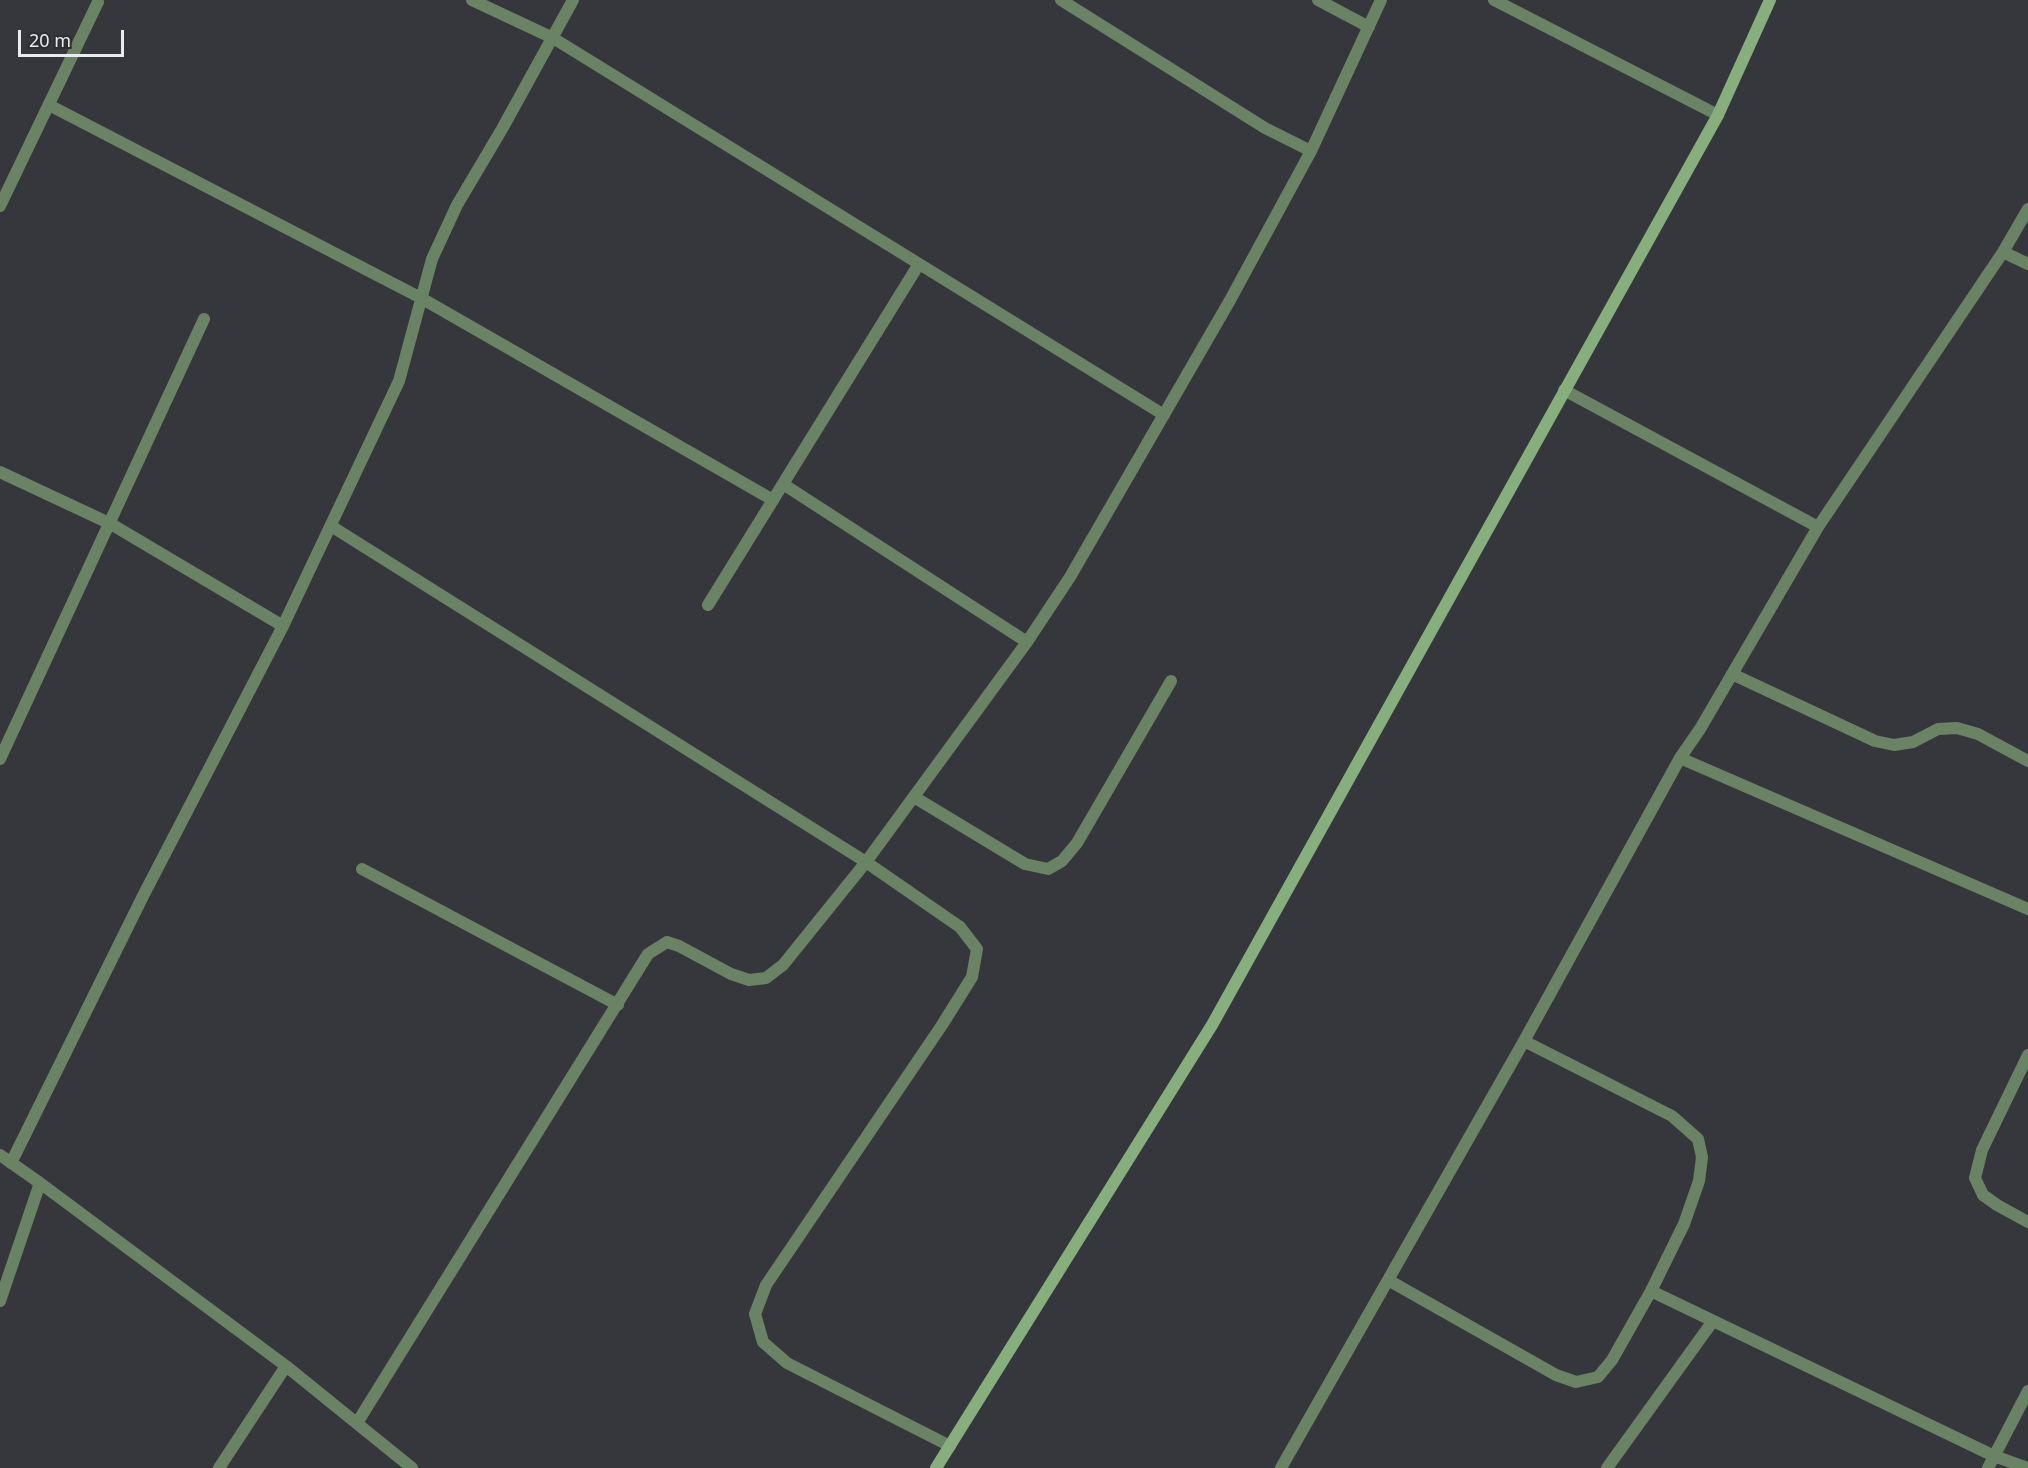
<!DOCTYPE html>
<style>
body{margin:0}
#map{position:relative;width:2028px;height:1468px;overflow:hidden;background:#36373d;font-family:"Noto Sans",sans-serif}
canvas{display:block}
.scale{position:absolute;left:18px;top:30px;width:106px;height:27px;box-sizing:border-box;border:3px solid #eaebef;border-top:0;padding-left:8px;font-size:18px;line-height:21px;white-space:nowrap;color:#eaebef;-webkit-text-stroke:4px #2c2d33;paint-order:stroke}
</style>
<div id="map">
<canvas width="2028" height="1468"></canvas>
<div class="scale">20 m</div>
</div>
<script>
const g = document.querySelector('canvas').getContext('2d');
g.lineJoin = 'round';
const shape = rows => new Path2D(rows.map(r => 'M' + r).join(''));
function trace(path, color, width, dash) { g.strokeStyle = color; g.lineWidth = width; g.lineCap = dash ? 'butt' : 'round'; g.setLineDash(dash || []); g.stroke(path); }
trace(shape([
 [472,0,553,38,1164,415],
 [1061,0,1265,128,1311,151],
 [1318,0,1369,27],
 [1494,0,1718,115],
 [49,105,421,298,773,500],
 [0,206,98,2],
 [2003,252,2028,264],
 [1564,390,1818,527],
 [0,472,111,524,283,626],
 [783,484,1027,642],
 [331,526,866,862,1027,642,1070,577,1229,302,1311,151,1381,0],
 [708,605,919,264],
 [1732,674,1875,741,1894,745,1913,742,1938,729,1957,728,1978,734,2028,761],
 [1680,758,2028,909],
 [0,759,204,319],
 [914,797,1025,864,1048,869,1062,861,1077,843,1171,681],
 [362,869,618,1005],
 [2028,1055,1982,1150,1975,1178,1983,1195,1997,1205,2028,1222],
 [0,1155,40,1183,286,1366,412,1468],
 [11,1163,142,898,283,626,399,381,432,259,457,205,502,129,573,0],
 [1388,1280,1556,1375,1576,1382,1598,1377,1612,1360,1651,1291,1684,1224,1699,1181,1702,1157,1698,1139,1672,1116,1524,1041],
 [1651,1291,1994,1456,2028,1468],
 [0,1301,40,1183],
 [357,1423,648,954,667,942,679,946,731,974,749,980,766,978,783,965,866,862,960,927,977,949,972,977,942,1025,766,1285,755,1314,763,1342,787,1363,950,1446],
 [219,1468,286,1366],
 [1281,1468,1524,1041,1680,758,1700,729,1818,527,2003,252,2028,209],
 [1607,1468,1713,1321],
 [1988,1468,2028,1391]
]), '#6b8365', 12);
trace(shape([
 [936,1468,1212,1025,1718,115,1770,0]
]), '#87ae7d', 12);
</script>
